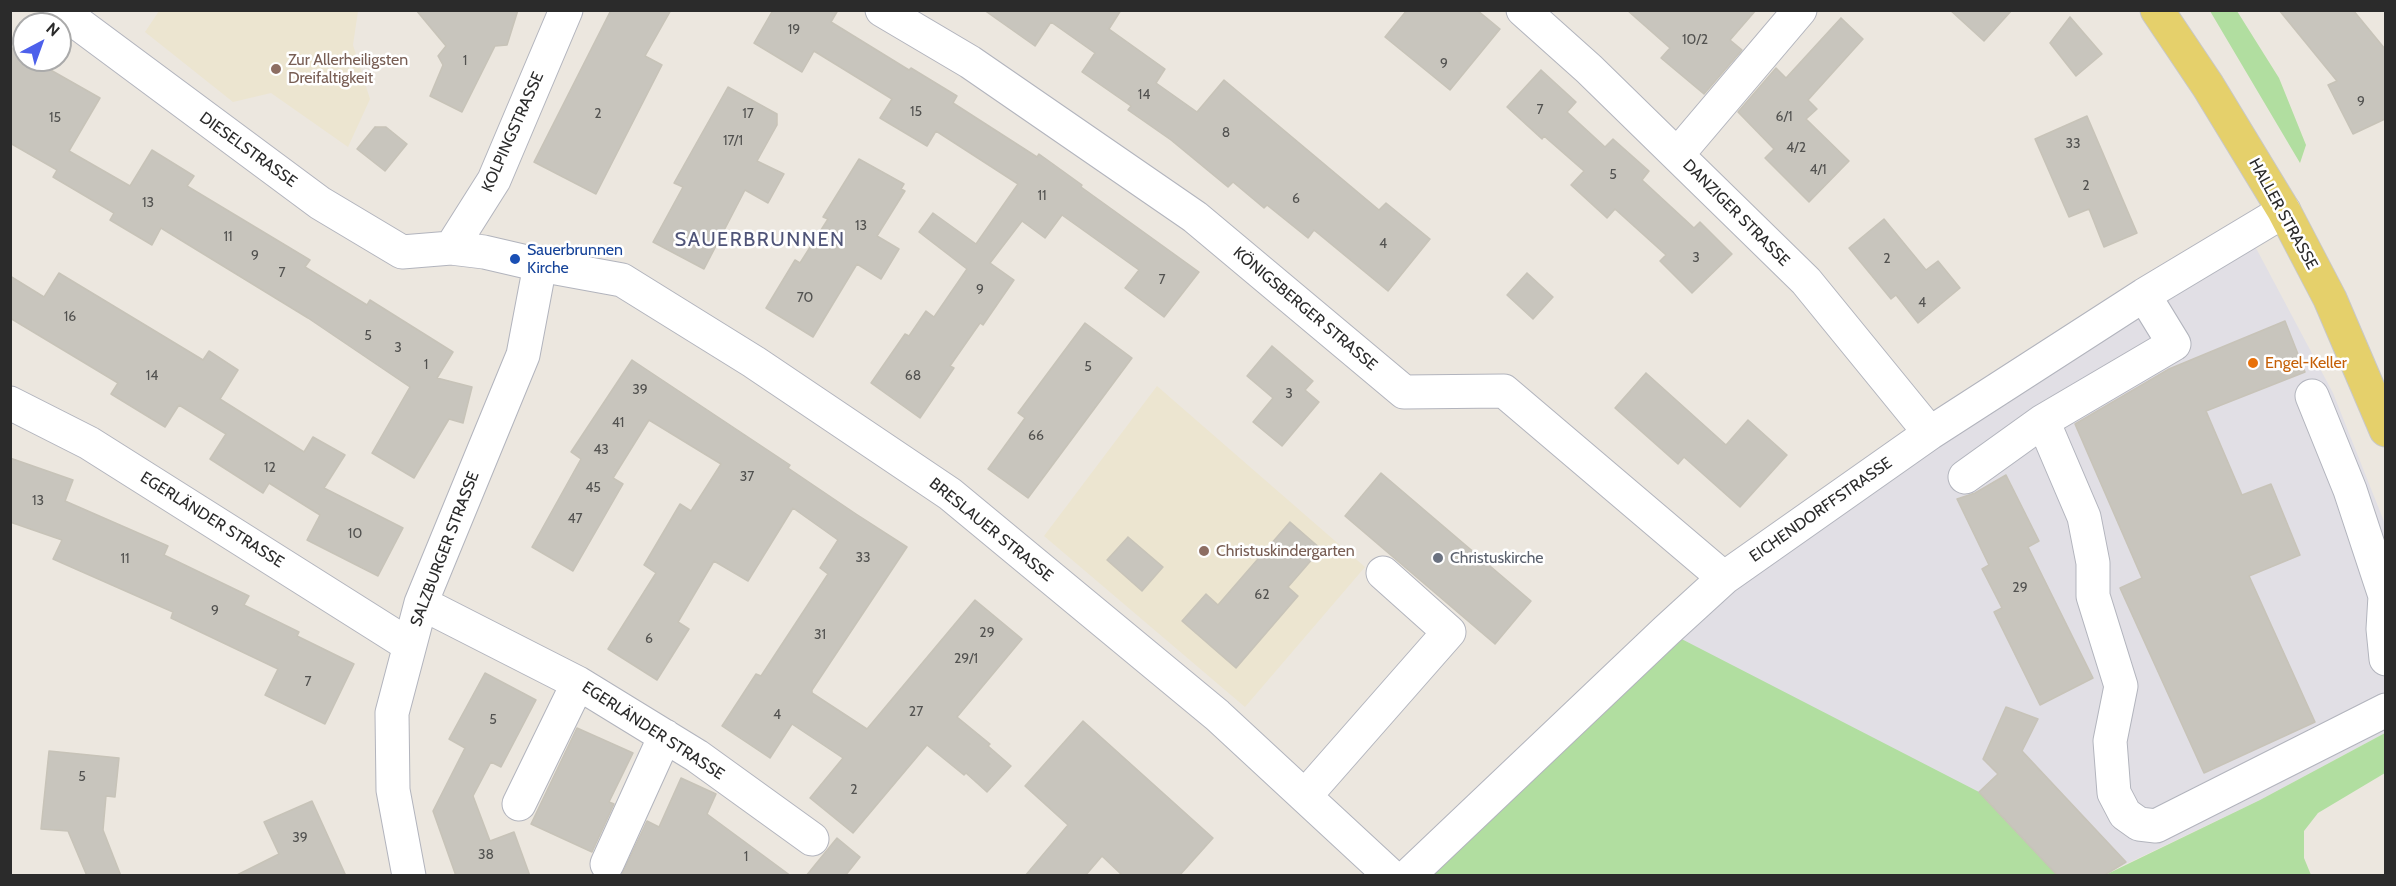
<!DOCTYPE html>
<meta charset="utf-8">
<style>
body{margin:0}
#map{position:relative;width:2396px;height:886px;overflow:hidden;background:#ece7df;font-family:Cabin,sans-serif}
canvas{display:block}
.frame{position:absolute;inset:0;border:12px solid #2b2b2b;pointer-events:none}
.north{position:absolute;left:12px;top:12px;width:60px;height:60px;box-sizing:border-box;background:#fff;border:2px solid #aaa;border-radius:50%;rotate:41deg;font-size:16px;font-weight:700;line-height:24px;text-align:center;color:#2b2b2b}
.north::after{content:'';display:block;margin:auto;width:21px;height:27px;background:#4d60eb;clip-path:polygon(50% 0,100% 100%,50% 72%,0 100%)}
</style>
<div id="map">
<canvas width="2396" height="886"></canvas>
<div class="frame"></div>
<div class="north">N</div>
</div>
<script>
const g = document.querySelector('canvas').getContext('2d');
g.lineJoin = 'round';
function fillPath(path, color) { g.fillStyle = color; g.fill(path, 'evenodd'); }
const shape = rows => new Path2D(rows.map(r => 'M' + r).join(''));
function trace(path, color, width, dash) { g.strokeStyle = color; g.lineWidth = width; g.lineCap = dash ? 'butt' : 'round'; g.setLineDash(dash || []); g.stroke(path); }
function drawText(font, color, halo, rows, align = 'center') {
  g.font = font + ' Cabin,sans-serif'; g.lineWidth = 5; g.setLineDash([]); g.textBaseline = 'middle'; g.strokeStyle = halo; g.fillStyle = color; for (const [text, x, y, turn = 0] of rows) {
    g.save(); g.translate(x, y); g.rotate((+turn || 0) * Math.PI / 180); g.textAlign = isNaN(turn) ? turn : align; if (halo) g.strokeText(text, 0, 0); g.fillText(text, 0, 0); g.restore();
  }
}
fillPath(shape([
 [2248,233,2333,393,2385,524,2385,733,2260,800,2103,875,1666,631]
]), '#e1dfe5');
fillPath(shape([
 [159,11,358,11,353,45,370,99,348,147,271,93,233,102,145,32],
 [1157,386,1365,567,1245,707,1044,536]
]), '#ece5d0');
fillPath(shape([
 [2210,11,2237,11,2279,78,2306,145,2300,163],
 [1666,631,1979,792,2058,875,1408,876],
 [2385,733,2385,773,2318,813,2304,831,2304,858,2311,875,2103,876,2260,800]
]), '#b1dea0');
const building = shape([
 [416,10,518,10,507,45,495,46,462,112,430,96,443,65,438,56,446,46,416,10],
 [611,10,671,10,645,56,662,65,596,194,534,162,611,10],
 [773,10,838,10,831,22,909,70,911,68,957,96,953,103,1037,157,1039,154,1082,185,1081,187,1199,272,1164,317,1125,288,1139,270,1062,215,1045,238,1022,221,990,263,1014,280,983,325,980,323,950,366,954,368,920,418,871,383,905,334,909,336,926,311,934,317,967,269,919,232,933,213,976,244,1018,184,936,131,927,146,880,118,892,99,814,51,802,72,754,43,773,10],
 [984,10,1121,10,1109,29,1165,69,1156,83,1197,112,1224,80,1379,210,1386,203,1430,239,1388,291,1314,230,1308,238,1267,205,1264,208,1233,182,1228,187,1171,140,1128,110,1131,106,1082,72,1095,53,1051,22,1035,46,984,10],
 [1407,10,1477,10,1500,29,1450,90,1385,37,1407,10],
 [1627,10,1756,10,1730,40,1742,50,1704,94,1661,58,1670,48,1627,10],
 [1950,10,2012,10,1984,41,1950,10],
 [2279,10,2353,10,2385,49,2385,119,2353,134,2328,85,2337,81,2279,10],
 [2070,17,2102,54,2076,76,2050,43,2070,17],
 [1841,18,1863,39,1808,100,1817,109,1806,119,1849,161,1809,202,1765,158,1774,149,1738,112,1776,68,1786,78,1841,18],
 [10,47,24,55,24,60,33,60,100,98,69,151,130,186,152,150,194,176,187,186,310,260,305,267,367,305,370,300,453,352,437,378,472,387,463,423,449,419,414,478,372,453,410,387,308,318,161,228,152,245,110,220,114,213,53,177,57,170,10,143,10,47],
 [1541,70,1576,102,1567,112,1605,147,1613,139,1649,171,1642,180,1694,228,1700,222,1732,254,1692,293,1660,261,1666,255,1615,209,1607,218,1571,185,1584,171,1544,136,1542,139,1507,107,1541,70],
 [728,87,777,114,777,125,757,161,784,174,768,203,745,190,704,269,653,242,683,187,674,183,728,87],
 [2087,116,2137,233,2104,247,2089,209,2069,217,2035,139,2087,116],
 [375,127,386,127,407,144,385,171,357,149,375,127],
 [859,159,904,184,901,189,905,191,877,236,899,249,881,279,857,264,813,337,766,308,795,260,800,263,828,219,823,217,859,159],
 [1884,219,1926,270,1938,261,1960,288,1918,323,1896,295,1891,299,1849,248,1884,219],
 [59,273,203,360,209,351,238,370,220,399,304,452,313,437,345,455,324,488,403,528,378,576,307,540,320,515,269,483,263,493,210,459,226,434,179,405,165,427,111,394,118,383,10,318,10,276,44,297,59,273],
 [1527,273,1553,297,1533,319,1507,295,1527,273],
 [2285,321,2305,372,2206,411,2242,495,2271,484,2300,555,2249,576,2315,722,2204,773,2120,588,2142,578,2075,424,2169,369,2285,321],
 [1085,323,1132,358,1028,498,988,469,1025,418,1018,413,1085,323],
 [1272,346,1313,381,1305,390,1319,402,1282,446,1253,422,1273,398,1247,376,1272,346],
 [632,360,790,465,788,468,856,514,907,547,812,690,812,693,867,729,975,600,1022,639,957,717,990,744,988,746,1011,766,987,792,966,773,964,775,927,745,853,833,810,798,843,758,792,724,770,758,722,726,756,674,761,676,828,574,820,568,838,540,793,508,748,581,714,561,678,622,689,629,657,680,608,649,656,573,644,565,680,504,691,511,721,464,649,420,613,478,623,484,573,571,532,547,581,459,571,452,632,360],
 [1646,373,1726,445,1748,420,1787,455,1740,507,1684,457,1678,464,1615,408,1646,373],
 [10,458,73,480,65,501,168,546,164,555,249,596,244,605,299,632,297,636,354,664,325,724,265,695,278,669,171,618,173,612,53,559,62,540,10,522,10,458],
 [1381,473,1531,601,1495,644,1345,516,1381,473],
 [2006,475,2039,541,2028,547,2093,678,2040,705,1994,612,2002,608,1982,569,1989,565,1957,499,1975,493,2006,475],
 [1290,522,1321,549,1288,587,1298,596,1236,668,1182,621,1206,594,1218,605,1290,522],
 [1128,537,1163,567,1142,591,1107,560,1128,537],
 [485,673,536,700,501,767,491,762,473,796,490,841,514,832,530,876,456,876,433,811,465,748,449,739,485,673],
 [2006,707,2038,719,2022,751,2126,862,2103,876,2058,876,1979,792,1998,774,1983,759,2006,707],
 [1083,721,1213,838,1179,876,1123,876,1102,856,1085,876,1025,876,1068,825,1025,786,1083,721],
 [577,728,633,753,609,802,614,804,592,852,531,824,577,728],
 [49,751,119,758,115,797,106,796,103,830,121,876,87,876,68,831,41,829,49,751],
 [681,778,716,794,707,814,791,876,621,876,647,821,659,827,681,778],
 [312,801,346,876,235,876,279,854,264,822,312,801],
 [837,838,860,857,845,876,806,876,837,838]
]);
fillPath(building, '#c8c5bd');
trace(building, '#c7c3b8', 1.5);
const minor = shape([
 [60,10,320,203,402,252,451,248,484,252,540,265,622,280,754,362,950,494,1217,715,1391,876],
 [882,10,970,62,1195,217,1404,392,1504,391,1724,578],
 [1523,10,1589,69,1806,281,1930,433],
 [1677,155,1800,10],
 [451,248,494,180,566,10],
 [2144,295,2174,344,2043,421,2084,517,2093,563,2093,596,2121,686,2110,741,2114,793,2125,814,2139,824,2156,826,2386,710],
 [2312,396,2350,490,2385,596,2383,629,2386,659],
 [10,403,89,443,409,645],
 [1965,477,2043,421],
 [421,603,578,683,697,756,812,839],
 [1305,796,1449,632,1383,573],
 [519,804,578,683],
 [607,864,665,736],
 [409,876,393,790,392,713,421,603,523,355,540,265],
 [1408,876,1666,631,1724,578,1930,433,2144,295,2284,211]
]);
const major = shape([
 [2157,10,2208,86,2284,211,2330,299,2386,430]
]);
trace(minor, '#b2b4bd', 35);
trace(major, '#c8c8c8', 35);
trace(minor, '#fff', 33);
trace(major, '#e5d06b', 33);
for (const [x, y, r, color] of [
 [276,69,6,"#8d6e63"],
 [515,259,6,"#1a4fb4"],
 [2253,363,6,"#e8710a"],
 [1204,551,6,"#8d6e63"],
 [1438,558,6,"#6b7280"]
]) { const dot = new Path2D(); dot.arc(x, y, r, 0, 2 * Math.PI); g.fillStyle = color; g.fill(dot); trace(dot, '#fff', 2); }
drawText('14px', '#525250', null, [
 ["19",794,30],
 ["10/2",1695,40],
 ["1",465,61],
 ["9",1444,64],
 ["14",1144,95],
 ["9",2361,102],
 ["7",1540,110],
 ["15",916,112],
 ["2",598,114],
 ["17",748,114],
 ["6/1",1784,117],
 ["15",55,118],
 ["8",1226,133],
 ["17/1",733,141],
 ["33",2073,144],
 ["4/2",1796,148],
 ["4/1",1818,170],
 ["5",1613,175],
 ["2",2086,186],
 ["11",1042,196],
 ["6",1296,199],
 ["13",148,203],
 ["13",861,226],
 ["11",228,237],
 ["4",1383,244],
 ["9",255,256],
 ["3",1696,258],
 ["2",1887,259],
 ["7",282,273],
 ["7",1162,280],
 ["9",980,290],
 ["70",805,298],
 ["4",1922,303],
 ["16",70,317],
 ["5",368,336],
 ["3",398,348],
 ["1",426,365],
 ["5",1088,367],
 ["14",152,376],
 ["68",913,376],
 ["39",640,390],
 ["3",1289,394],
 ["41",618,423],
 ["66",1036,436],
 ["43",601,450],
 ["12",270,468],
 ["37",747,477],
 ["45",593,488],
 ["13",38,501],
 ["47",575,519],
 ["10",355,534],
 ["33",863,558],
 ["11",125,559],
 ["29",2020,588],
 ["62",1262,595],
 ["9",215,611],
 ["29",987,633],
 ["31",820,635],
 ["6",649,639],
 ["29/1",966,659],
 ["7",308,682],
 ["27",916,712],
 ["4",777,715],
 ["5",493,720],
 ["5",82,777],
 ["2",854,790],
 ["39",300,838],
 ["38",486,855],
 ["1",746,857]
]);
drawText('16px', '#785e54', '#fff', [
 ["Zur Allerheiligsten",288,60],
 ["Dreifaltigkeit",288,78],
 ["Christuskindergarten",1216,551]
], 'left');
drawText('16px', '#2b2b2b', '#fff', [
 ["KOLPINGSTRASSE",513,132,-66],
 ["DIESELSTRASSE",248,150,36],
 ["DANZIGER STRASSE",1736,213,45],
 ["HALLER STRASSE",2283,214,61],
 ["KÖNIGSBERGER STRASSE",1305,309,40],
 ["EICHENDORFFSTRASSE",1821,510,-35],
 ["EGERLÄNDER STRASSE",212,520,32],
 ["BRESLAUER STRASSE",991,530,39],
 ["SALZBURGER STRASSE",445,549,-69],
 ["EGERLÄNDER STRASSE",653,731,33]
]);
drawText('16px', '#164399', '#fff', [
 ["Sauerbrunnen",527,250],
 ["Kirche",527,268]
], 'left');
drawText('16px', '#c56008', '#fff', [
 ["Engel-Keller",2265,363]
], 'left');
drawText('16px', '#5b616d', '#fff', [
 ["Christuskirche",1450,558]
], 'left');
g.letterSpacing = '1.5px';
drawText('20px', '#4f5478', '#fff', [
 ["SAUERBRUNNEN",760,240]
]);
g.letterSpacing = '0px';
</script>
